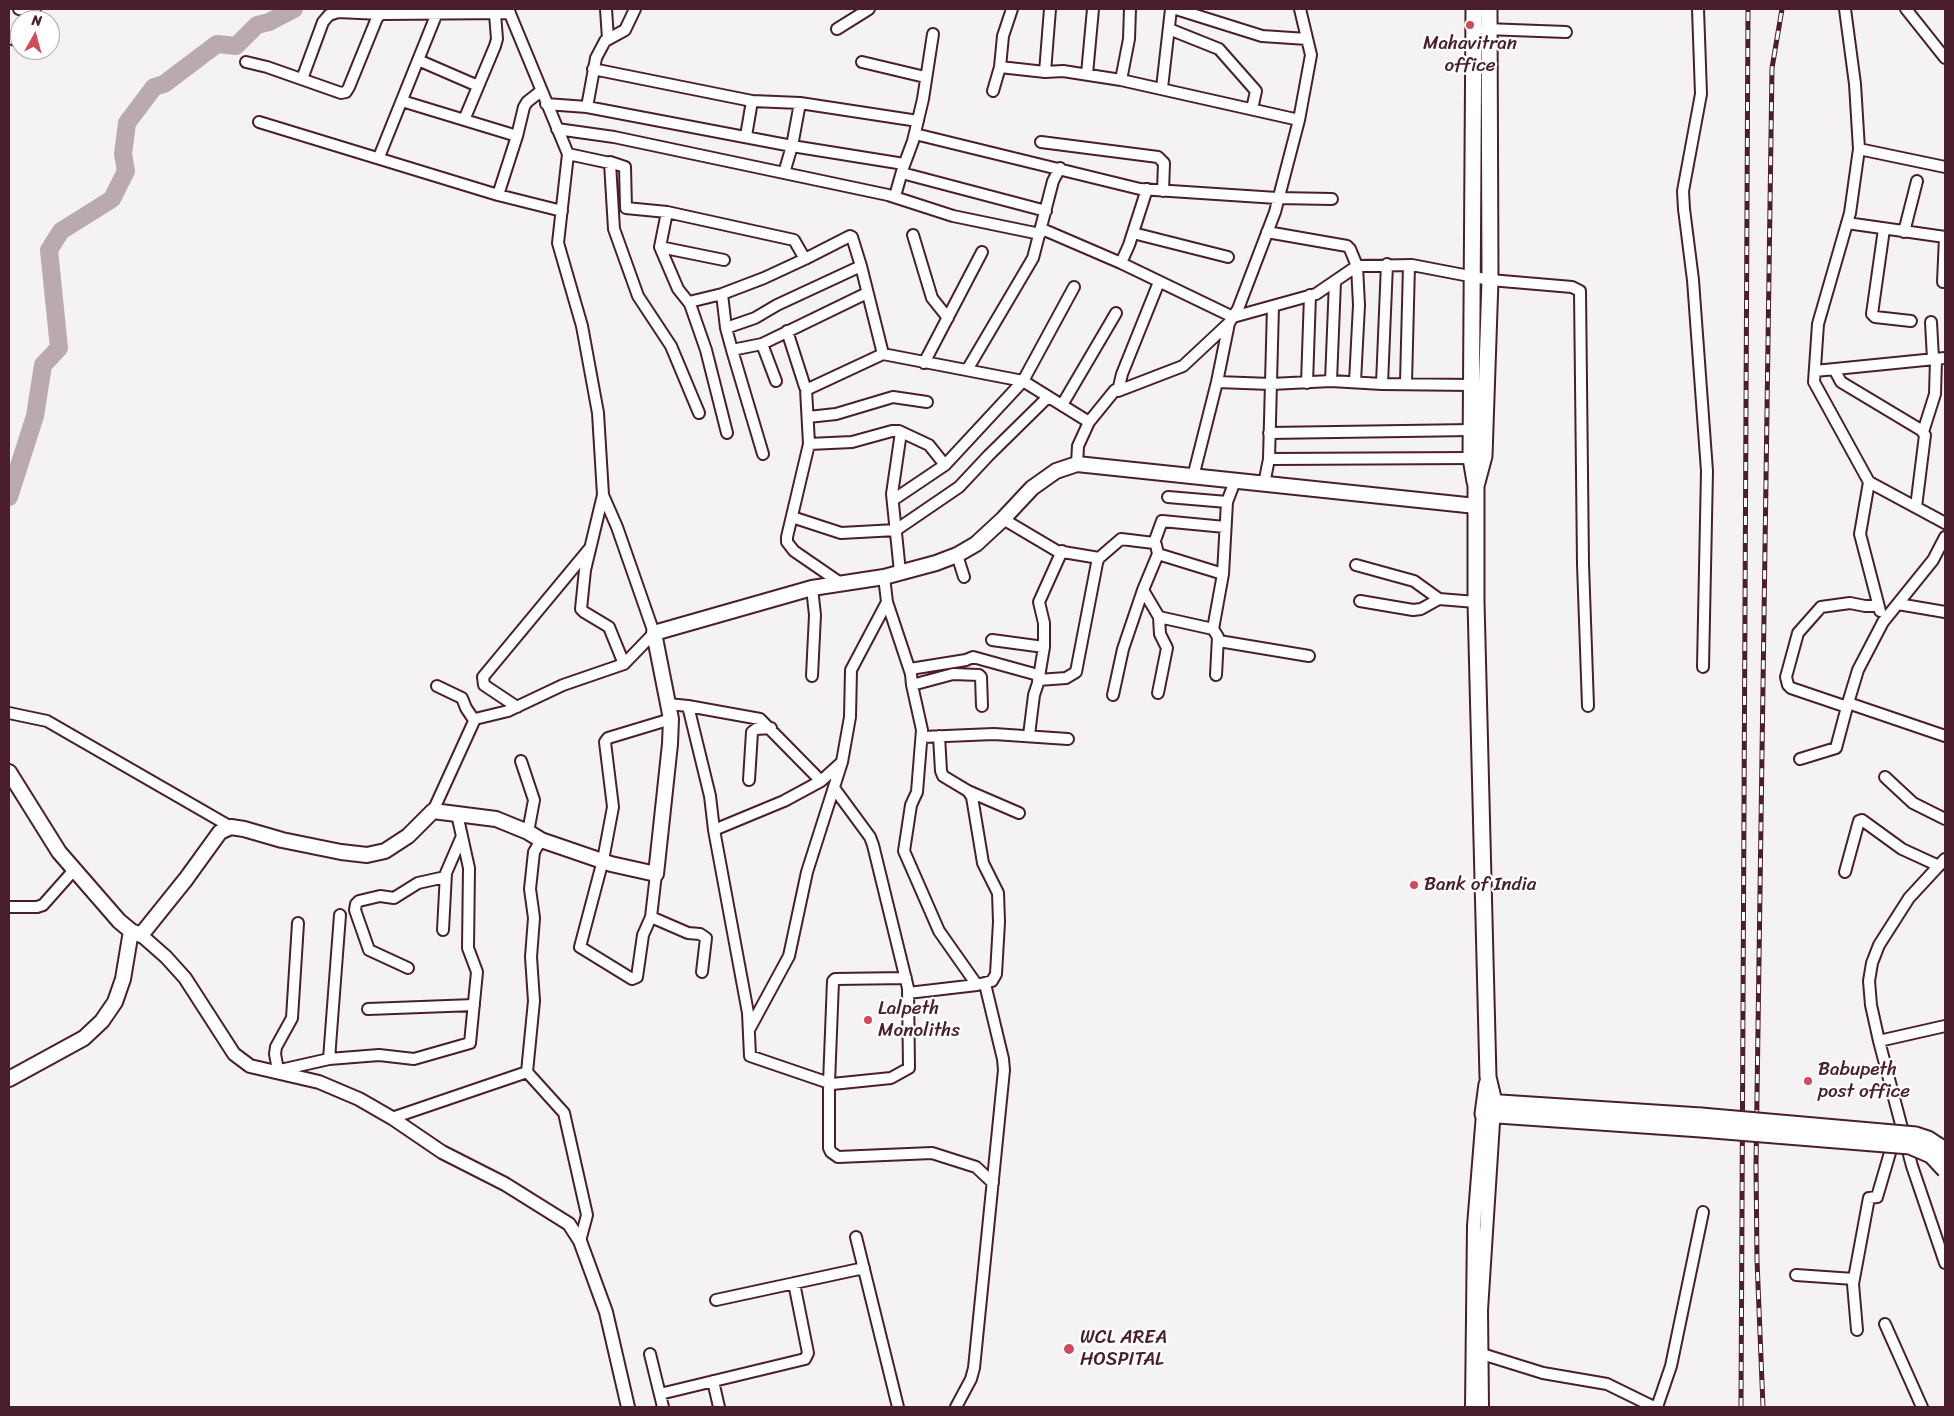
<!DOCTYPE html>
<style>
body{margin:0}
#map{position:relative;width:1954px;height:1416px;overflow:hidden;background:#f4f2f2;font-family:Sriracha,sans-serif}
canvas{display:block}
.frame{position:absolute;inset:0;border:10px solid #4a1f2b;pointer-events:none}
.north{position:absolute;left:10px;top:10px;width:50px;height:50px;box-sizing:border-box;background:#fff;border:1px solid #b7a5aa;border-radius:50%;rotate:7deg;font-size:14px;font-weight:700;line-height:20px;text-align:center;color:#4a1f2b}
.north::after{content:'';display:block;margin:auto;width:18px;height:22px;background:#d1495b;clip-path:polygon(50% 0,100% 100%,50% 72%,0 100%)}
</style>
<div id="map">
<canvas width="1954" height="1416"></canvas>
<div class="frame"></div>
<div class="north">N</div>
</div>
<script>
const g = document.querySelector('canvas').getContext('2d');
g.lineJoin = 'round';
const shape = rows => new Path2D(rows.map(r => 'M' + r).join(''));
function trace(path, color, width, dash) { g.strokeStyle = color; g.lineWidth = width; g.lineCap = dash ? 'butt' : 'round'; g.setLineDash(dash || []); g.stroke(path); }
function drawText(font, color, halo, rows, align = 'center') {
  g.font = font + ' Sriracha,sans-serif'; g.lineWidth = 4.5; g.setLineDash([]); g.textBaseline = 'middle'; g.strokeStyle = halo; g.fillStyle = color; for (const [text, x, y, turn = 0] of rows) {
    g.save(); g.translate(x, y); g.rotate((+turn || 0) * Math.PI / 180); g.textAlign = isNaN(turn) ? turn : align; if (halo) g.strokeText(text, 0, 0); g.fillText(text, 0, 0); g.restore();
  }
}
trace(shape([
 [9,497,35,416,43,365,59,348,49,250,61,231,112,199,126,171,123,154,127,123,154,87,164,84,217,44,236,46,257,25,269,22,294,9]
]), '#baa9ae', 18);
const minor = shape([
 [19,9,32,11,35,9],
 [606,9,608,39],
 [1176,9,1262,36,1307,39],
 [1698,9,1701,94,1683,191,1684,209,1693,280,1707,471,1703,667],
 [1845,9,1855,84,1859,149,1850,213,1818,324,1814,382,1869,482,1945,523],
 [1906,9,1945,58],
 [837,29,869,9],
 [1169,29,1219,49,1256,91,1252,109],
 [1485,29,1566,32],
 [9,38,19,41],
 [418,60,478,86],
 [246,62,267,67,341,93,346,92,349,87,377,18,381,14,510,13],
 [862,62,925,77],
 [1000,67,1045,72,1063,71,1121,80,1299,120],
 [593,69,752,101,800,103,918,121],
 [1045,72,1050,9],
 [1087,74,1093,9],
 [302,79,323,22,329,15,338,12,381,14],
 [1121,80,1129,39,1130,9],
 [1162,88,1171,9],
 [993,91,1000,67,1003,36,1012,9],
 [402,101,517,136],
 [546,104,587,107,792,146,904,164],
 [587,107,596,58,605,41,625,30,635,9],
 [464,120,495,46,497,39,495,14],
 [259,122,498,195,562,211],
 [557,129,614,137,888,195,953,216,1040,234],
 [915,134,1140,189,1277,198,1332,199],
 [746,136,752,101],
 [1041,142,1158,157,1164,163,1163,191],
 [1859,149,1945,167],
 [568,154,610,163,614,229,638,296,671,346,699,413],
 [379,157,437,13],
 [610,162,625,167,626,208,667,212,794,240,805,259],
 [784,173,792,146,800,103],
 [902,173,1046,211],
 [498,195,517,136,524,107,527,102,541,91],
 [895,196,903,168,913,141,923,99,933,34],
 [667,212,660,247,678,289,690,304,706,350,727,433],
 [1847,223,1945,237],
 [1042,229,1121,263,1233,317,1316,294,1357,266,1412,265,1490,280,1572,287,1580,291,1583,564,1588,706],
 [1884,229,1872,314,1875,317,1911,321],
 [1267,232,1347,246,1350,249,1357,266,1359,305,1355,382],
 [1904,232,1917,181],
 [1133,233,1228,257],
 [913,235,932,298,948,318],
 [660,247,724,260],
 [1121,263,1129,245,1147,189],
 [1943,282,1945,237],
 [722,294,726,328,732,350,763,454],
 [689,302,722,294,764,278,805,259,850,236,852,237,861,266,883,354,1023,381,1089,422],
 [1931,322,1933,359],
 [726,328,755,318,777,305,861,266],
 [787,331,805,387,808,389,883,354],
 [762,344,776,381],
 [732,350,762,344,867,293],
 [924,363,982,252],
 [1834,369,1841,382,1921,430,1925,435,1916,507],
 [967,370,1033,258,1053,181,1060,168],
 [1815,371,1945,358],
 [1331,381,1335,281],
 [1217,382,1271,384,1331,381,1382,384,1473,385],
 [1307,383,1310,295],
 [1406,383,1409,265],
 [1382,384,1387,264],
 [806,389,809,444,787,537,787,542,794,551,842,584],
 [1118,391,1122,374,1159,282],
 [1062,405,1116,313],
 [808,417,836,414,893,397,927,402],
 [1923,432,1935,394,1936,359],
 [1269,433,1471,430],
 [809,444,852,442,892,431,899,431,929,445,945,465],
 [1269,459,1471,458],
 [1077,464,1078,446,1089,422,1115,390,1118,391,1183,366,1229,323],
 [1193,477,1217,382,1229,323,1238,309,1275,212,1299,120,1311,55,1300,9],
 [1869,482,1860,534,1880,611],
 [1264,484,1269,459,1273,306],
 [603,495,585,570,581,609,584,612,609,627,624,664],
 [1168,497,1227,502],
 [893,500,945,465,1023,381,1074,287],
 [792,517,841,533,896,530,959,487,989,455,1048,397],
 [1003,519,1057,551,1099,558],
 [1945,537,1933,560,1883,622,1858,670,1848,703,1945,736],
 [1154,543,1162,521,1225,527],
 [957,555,964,577],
 [1356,565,1414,581,1439,599,1476,602],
 [900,572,892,494,901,432],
 [1143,590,1159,617,1160,634,1167,648,1158,693],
 [1360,601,1413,610,1421,609,1439,599],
 [887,602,911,674,912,685,922,730,917,792,911,805,904,851,939,931,977,985],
 [1898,604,1945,612],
 [1159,617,1213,629,1218,637,1216,675],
 [1213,629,1223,574,1227,502,1235,481],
 [992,640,1044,647],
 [1219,641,1309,656],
 [910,669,966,660,973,657,1038,675],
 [812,676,815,615,812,588],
 [1038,680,1066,678,1076,672,1097,563,1099,558,1121,539,1154,543,1156,545,1158,554,1223,574],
 [912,685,953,674,979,675,981,677,982,706],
 [437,686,462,698,466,708,474,720],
 [1113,695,1123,649,1143,590,1158,554],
 [668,704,688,706,710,796,714,830,748,1013,750,1056,832,1084,891,1078,909,1068,908,988,873,845,870,837,834,788],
 [688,706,760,719,821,781],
 [517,707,484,685,483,677,590,548],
 [1847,707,1791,688,1788,685,1786,677,1798,633,1821,607,1850,603,1865,606,1878,606],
 [9,713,47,721,231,827],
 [1029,735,1034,695,1038,683,1044,647,1044,623,1039,602,1062,551],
 [939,736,941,771,943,776,968,791,1019,813],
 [922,737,994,734,1068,739],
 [1800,759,1836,748,1848,703],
 [521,761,534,800,528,832],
 [1885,777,1913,803,1945,819],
 [749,780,752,732,756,729,771,728],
 [433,811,475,719,508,711,563,685,624,664,654,633,617,527,603,495,598,413,582,326,558,243,568,154,508,9],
 [714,830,784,801,821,781,842,762],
 [1945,859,1909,898,1879,945,1872,963,1869,981,1871,1005,1879,1041,1912,1166,1945,1263],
 [1845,872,1859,821,1862,820,1902,849,1939,866],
 [656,874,651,917,643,935,637,977,632,979,580,947,603,860,613,807,605,742,608,738,671,719],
 [9,907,37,907,43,905,74,870],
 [651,917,688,933,700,934,706,938,702,972],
 [443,930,446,873,462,836],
 [408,968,369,950,355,910,356,904,359,901,380,896,394,898,418,883,445,877],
 [906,978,835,979,833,981,829,1083,829,1148,831,1152,838,1157,932,1153,976,1167,993,1183],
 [908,993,977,985,992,981,996,974,999,922,998,893,983,863,972,797,968,791],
 [368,1009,474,1005],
 [750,1028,789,956,807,872,842,762,850,717,851,670,887,602,884,577],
 [1879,1041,1945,1026],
 [329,1059,340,915],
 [278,1070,275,1054,276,1047,292,1018,298,923],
 [276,1071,329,1059,379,1055,414,1059,470,1043,477,972,468,948,469,868,457,814],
 [527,1072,534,1001,531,957,534,918,530,889,534,852,541,840],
 [392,1118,527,1072,564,1113,587,1215,580,1241],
 [856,1237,898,1407],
 [1796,1275,1854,1279],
 [716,1300,864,1268],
 [1885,1324,1922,1407],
 [1857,1330,1853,1284,1868,1203,1869,1198,1877,1197,1894,1139],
 [650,1354,663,1407],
 [1482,1354,1543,1373,1607,1384,1654,1407],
 [713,1381,719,1407],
 [660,1394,805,1359,808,1353,794,1283],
 [956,1407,971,1379,974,1368,1004,1070,1003,1059,985,984],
 [1657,1407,1671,1366,1703,1212]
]);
const tertiary = shape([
 [141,935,166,957,185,978,234,1054,250,1066,319,1082,359,1099,392,1118,442,1152,505,1184,569,1224,580,1241,606,1312,628,1407],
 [1472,1407,1474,1226,1483,1114],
 [1482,1407,1481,1310,1494,1107]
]);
const secondary = shape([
 [9,772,59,852,119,921,131,931,123,979,115,1002,102,1021,84,1038,9,1079],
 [131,931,141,935,186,879,220,832,231,827,244,829,282,840,341,852,367,855,385,851,408,836,433,811,496,819,528,832,541,840,611,864,656,874,670,744,671,719,654,633,812,588,884,577,936,563,957,555,976,544,1003,519,1032,488,1056,471,1077,464,1476,506]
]);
const primary = shape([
 [1474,9,1471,458,1475,482],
 [1489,9,1490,280,1484,456,1476,486,1476,602,1488,1077,1494,1102],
 [1487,1084,1483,1114,1701,1129],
 [1485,1102,1701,1116]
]);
trace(minor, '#4a1f2b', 14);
trace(tertiary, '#4a1f2b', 16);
trace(secondary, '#4a1f2b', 18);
trace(primary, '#4a1f2b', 19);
trace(minor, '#fff', 10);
trace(tertiary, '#fff', 12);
trace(secondary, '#fff', 14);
trace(primary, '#fff', 15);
const rail = shape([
 [1741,1407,1748,9],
 [1763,1407,1757,1260,1756,1165,1772,68,1782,9]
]);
trace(rail, '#4a1f2b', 5);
trace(rail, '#fff', 3, [9]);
const primaryBridge = shape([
 [1701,1116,1916,1135,1928,1139,1945,1150],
 [1701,1129,1910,1146,1931,1155,1945,1170]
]);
trace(primaryBridge, '#4a1f2b', 19, []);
trace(primaryBridge, '#fff', 15);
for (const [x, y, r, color] of [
 [1470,25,5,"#d1495b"],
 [1414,885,5,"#d1495b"],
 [868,1020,5,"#d1495b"],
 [1808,1081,5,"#d1495b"],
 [1069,1349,6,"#d1495b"]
]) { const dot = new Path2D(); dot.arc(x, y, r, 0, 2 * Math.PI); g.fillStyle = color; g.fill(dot); trace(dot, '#fff', 2); }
drawText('19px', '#4a1f2b', '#fff', [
 ["Mahavitran",1470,44,"center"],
 ["office",1470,66,"center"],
 ["Bank of India",1424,885],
 ["Lalpeth",878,1009],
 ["Monoliths",878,1031],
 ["Babupeth",1818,1070],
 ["post office",1818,1092],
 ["WCL AREA",1080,1338],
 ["HOSPITAL",1080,1360]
], 'left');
</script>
